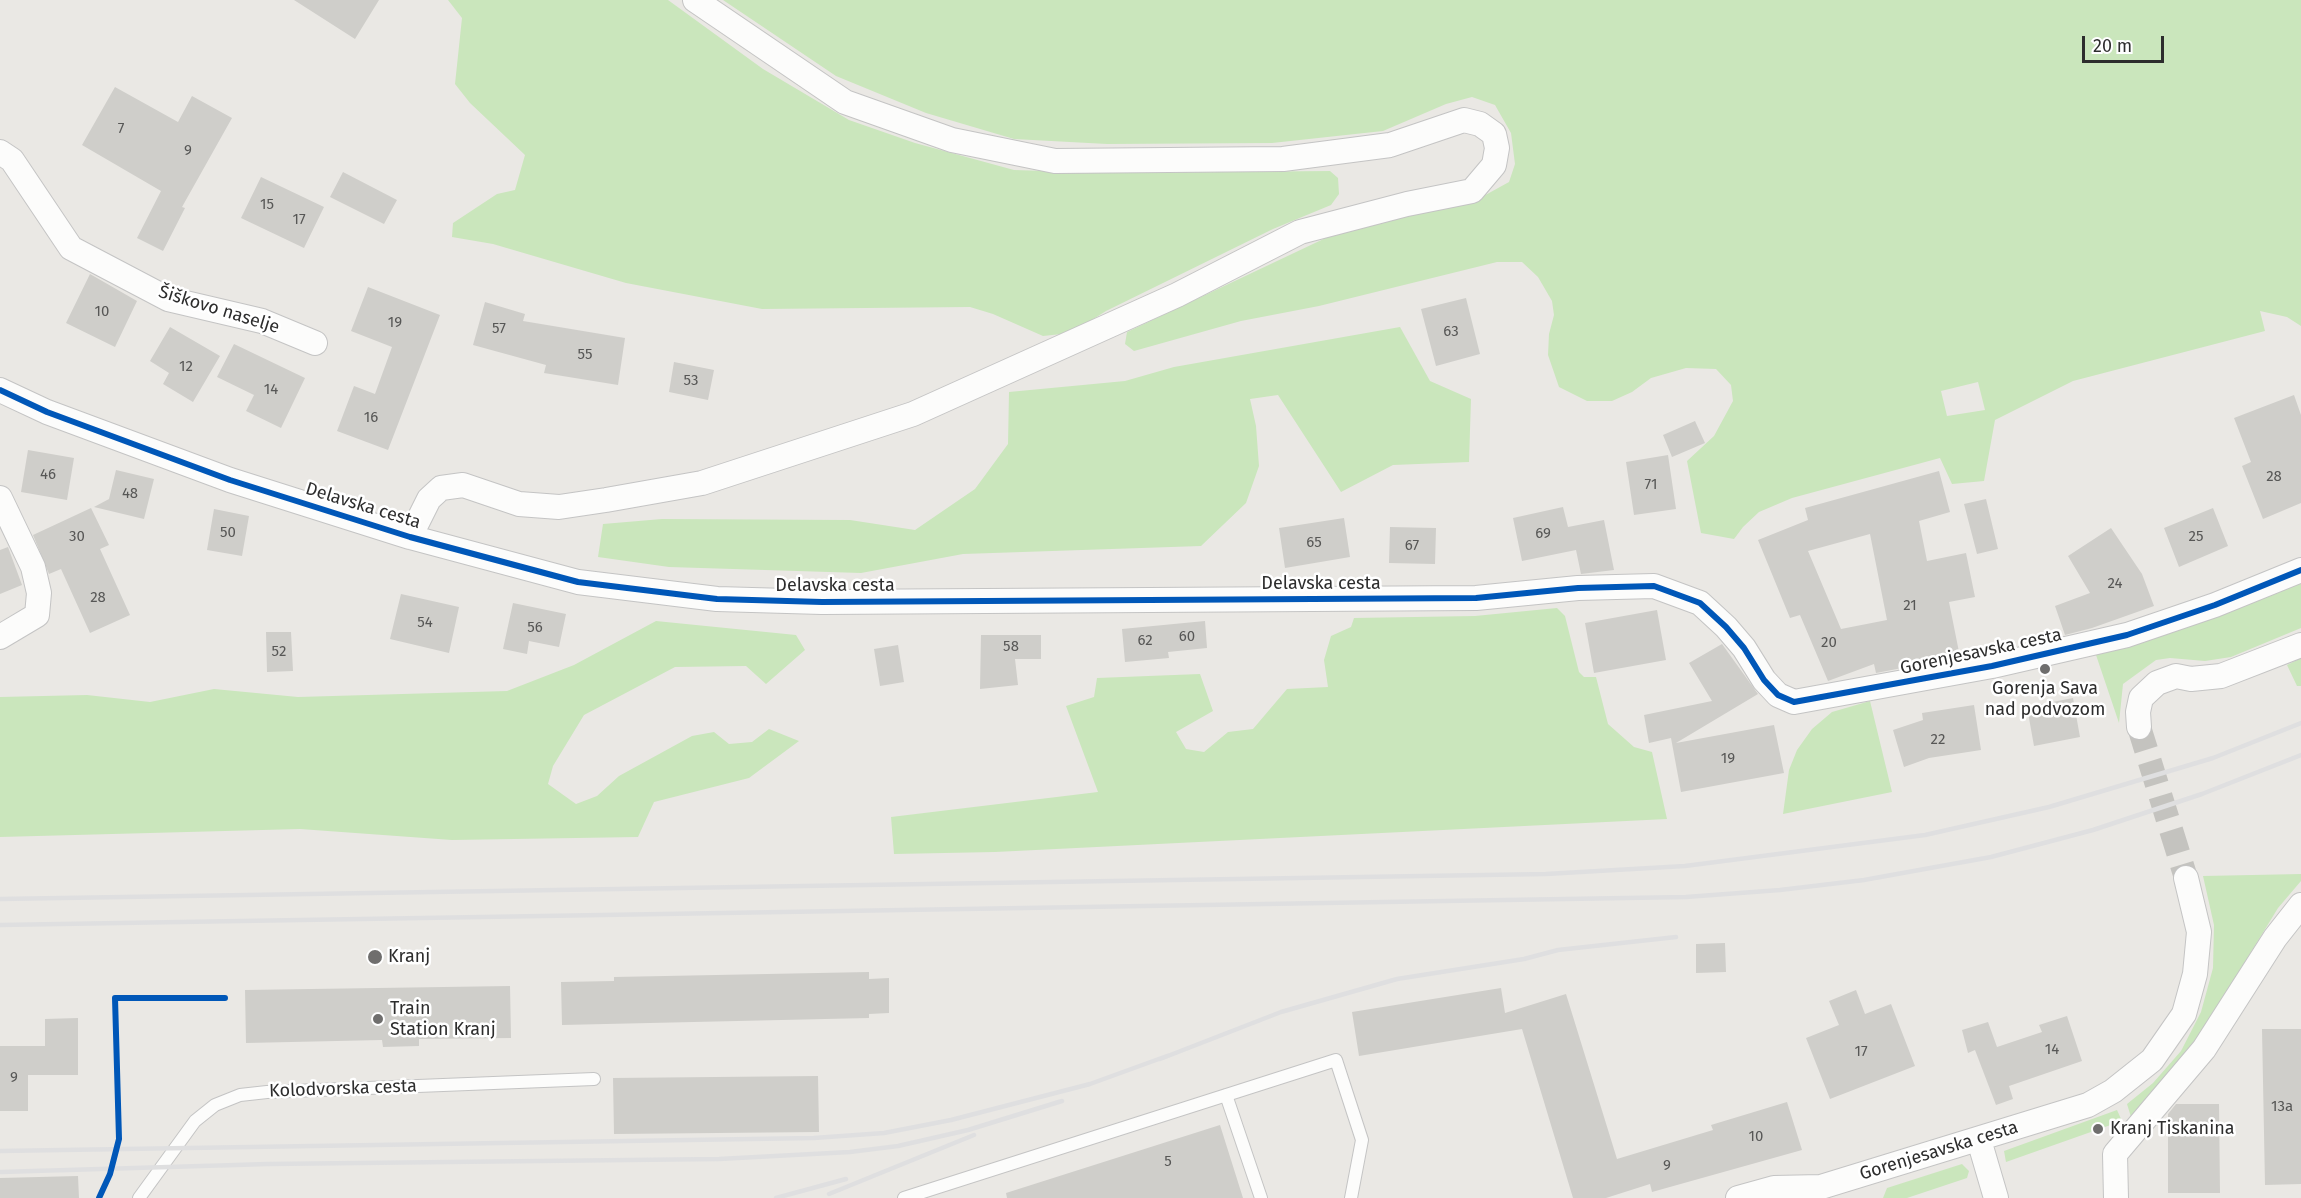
<!DOCTYPE html>
<meta charset="utf-8">
<style>
body{margin:0}
#map{position:relative;width:2301px;height:1198px;overflow:hidden;background:#eae8e4;font-family:"Fira Sans",sans-serif}
canvas{display:block}
.scale{position:absolute;left:2082px;top:36px;width:82px;height:27px;box-sizing:border-box;border:3px solid #2d2d2d;border-top:0;padding-left:8px;font-size:18px;line-height:21px;white-space:nowrap;color:#2d2d2d;-webkit-text-stroke:4px #fff;paint-order:stroke}
</style>
<div id="map">
<canvas width="2301" height="1198"></canvas>
<div class="scale">20 m</div>
</div>
<script>
const g = document.querySelector('canvas').getContext('2d');
g.lineJoin = 'round';
function fillPath(path, color) { g.fillStyle = color; g.fill(path, 'evenodd'); }
const shape = rows => new Path2D(rows.map(r => 'M' + r).join(''));
function trace(path, color, width, dash) { g.strokeStyle = color; g.lineWidth = width; g.lineCap = dash ? 'butt' : 'round'; g.setLineDash(dash || []); g.stroke(path); }
function drawText(font, color, halo, rows, align = 'center') {
  g.font = font + ' "Fira Sans",sans-serif'; g.lineWidth = 5; g.setLineDash([]); g.textBaseline = 'middle'; g.strokeStyle = halo; g.fillStyle = color; for (const [text, x, y, turn = 0] of rows) {
    g.save(); g.translate(x, y); g.rotate((+turn || 0) * Math.PI / 180); g.textAlign = isNaN(turn) ? turn : align; if (halo) g.strokeText(text, 0, 0); g.fillText(text, 0, 0); g.restore();
  }
}
fillPath(shape([
 [448,0,668,0,763,69,849,120,915,143,1014,170,1110,173,1330,171,1338,178,1339,194,1331,205,1273,229,1106,311,1071,333,1043,336,993,314,970,307,762,309,626,283,493,244,452,237,453,223,497,194,515,190,525,155,470,103,455,84,462,18],
 [723,0,2301,0,2301,326,2287,317,2260,311,2265,331,2073,381,1995,420,1984,481,1952,484,1940,458,1792,498,1759,512,1743,527,1734,539,1701,533,1687,461,1714,436,1733,401,1731,385,1716,369,1686,368,1651,378,1632,392,1612,401,1587,401,1559,387,1548,355,1549,334,1554,315,1552,301,1538,277,1522,262,1497,262,1319,306,1241,321,1134,351,1125,344,1127,332,1332,235,1363,224,1480,198,1509,182,1515,164,1511,133,1495,105,1472,97,1446,104,1383,131,1272,143,1107,144,1014,139,926,113,836,76],
 [1978,382,1985,410,1947,416,1941,391],
 [1400,327,1430,381,1471,399,1469,462,1393,465,1341,492,1278,395,1250,399,1256,426,1259,466,1246,503,1201,546,963,554,861,573,669,567,598,557,603,524,662,519,850,520,915,530,975,489,1008,444,1009,392,1125,381,1174,367],
 [2301,582,2301,628,2231,657,2205,661,2170,658,2156,660,2123,684,2119,723,2096,655],
 [1557,608,1565,616,1579,672,1584,677,1596,677,1608,724,1634,747,1652,752,1667,819,995,852,894,854,891,817,1098,792,1066,706,1094,697,1097,678,1200,674,1213,711,1176,732,1186,749,1204,752,1228,732,1253,729,1287,689,1328,687,1324,660,1331,636,1351,627,1354,618,1475,616],
 [656,621,796,635,805,650,766,684,746,666,675,667,584,715,553,766,548,784,576,804,597,796,619,776,692,736,714,732,729,744,752,742,769,729,799,741,749,778,654,802,638,837,452,840,300,829,0,837,0,697,87,695,150,702,214,689,298,697,507,691,574,665],
 [2301,658,2301,686,2297,686,2287,665],
 [1870,701,1892,792,1783,814,1789,770,1797,750,1812,729,1832,712],
 [2301,874,2301,881,2278,908,2190,1052,2131,1117,2127,1104,2153,1083,2181,1051,2201,1012,2213,968,2214,925,2203,876],
 [2117,1110,2122,1121,2006,1162,2004,1151],
 [1962,1164,1969,1171,1967,1178,1907,1198,1883,1198,1887,1188]
]), '#cae6bc');
fillPath(shape([
 [294,0,379,0,355,39],
 [115,87,178,122,192,96,232,118,182,207,185,208,163,251,137,238,161,191,82,145],
 [343,172,397,200,384,224,330,197],
 [261,177,324,207,304,248,241,218],
 [90,274,137,301,115,347,66,323],
 [368,287,440,315,388,450,337,431,354,386,375,394,392,347,351,331],
 [1466,298,1480,354,1436,366,1421,309],
 [485,302,525,314,523,321,625,338,618,385,544,373,546,365,473,345],
 [170,327,220,356,193,402,163,384,169,373,150,361],
 [234,344,305,378,281,428,246,411,254,395,217,377],
 [674,362,714,370,708,400,669,392],
 [2294,395,2301,415,2301,503,2263,519,2242,466,2251,462,2234,418],
 [1695,421,1705,443,1672,457,1663,435],
 [28,450,74,458,67,500,21,492],
 [1668,455,1676,509,1634,515,1626,462],
 [116,470,154,479,144,519,94,507,109,499],
 [1939,471,1950,512,1919,521,1927,561,1966,553,1975,597,1949,602,1960,657,1876,673,1874,664,1828,681,1800,615,1790,618,1758,540,1808,520,1805,508],
 [1870,534,1887,620,1841,629,1808,551],
 [1986,499,1998,549,1977,554,1964,504],
 [1563,507,1568,527,1604,520,1614,570,1581,574,1576,550,1522,561,1513,518],
 [91,508,109,545,100,549,130,615,90,633,61,569,49,574,33,535],
 [2213,508,2228,546,2179,567,2164,528],
 [214,509,249,516,242,556,207,550],
 [1344,518,1350,557,1285,568,1279,528],
 [1390,527,1436,528,1435,564,1389,563],
 [2111,528,2142,574,2154,606,2092,628,2065,635,2055,606,2090,593,2068,556],
 [8,547,22,585,0,594,0,550],
 [401,594,459,607,449,653,390,639],
 [513,603,566,614,559,647,529,641,527,654,503,649],
 [1657,610,1666,660,1594,673,1585,623],
 [1205,621,1207,648,1168,652,1169,658,1125,662,1122,629],
 [266,632,291,632,293,671,267,672],
 [981,635,1041,635,1041,659,1015,659,1018,685,980,689],
 [1722,644,1758,694,1676,743,1774,725,1784,773,1681,792,1671,738,1649,743,1644,715,1712,701,1689,663],
 [898,645,904,682,880,686,874,649],
 [2073,698,2080,737,2034,746,2027,707],
 [1974,705,1981,750,1929,758,1904,767,1893,730,1923,720,1922,713],
 [1725,943,1726,972,1696,973,1696,944],
 [869,972,869,979,889,978,889,1013,869,1014,869,1018,562,1025,561,982,614,981,614,977],
 [510,986,511,1038,419,1039,419,1046,383,1047,382,1040,246,1043,245,990],
 [1501,988,1505,1013,1566,994,1617,1159,1713,1130,1711,1125,1787,1102,1802,1150,1652,1192,1650,1184,1606,1198,1573,1198,1522,1029,1359,1056,1352,1012],
 [1856,990,1865,1014,1891,1004,1915,1066,1830,1099,1806,1038,1839,1025,1829,1001],
 [2067,1016,2082,1061,2009,1086,2013,1099,1996,1105,1975,1050,1968,1053,1962,1030,1988,1022,1997,1047,2042,1032,2039,1025],
 [78,1018,78,1075,28,1075,28,1111,0,1111,0,1046,45,1046,45,1019],
 [2262,1029,2301,1029,2301,1184,2265,1185],
 [818,1076,819,1132,614,1134,613,1078],
 [2176,1104,2219,1104,2220,1193,2168,1193,2168,1114],
 [1220,1125,1243,1198,1007,1198,1006,1193],
 [78,1176,79,1198,0,1198,0,1178]
]), '#cfceca');
trace(shape([
 [2139,727,2186,878]
]), '#c4c3bf', 24, [24, 12]);
const lane = shape([
 [1226,1095,1261,1198],
 [139,1198,195,1121,215,1105,240,1095,267,1092,594,1079],
 [904,1198,1336,1060,1362,1140,1351,1198]
]);
const street = shape([
 [0,152,12,160,71,248,168,299,262,321,315,343],
 [0,390,47,412,230,480,410,537,578,582,717,599,822,602,1476,598,1578,588,1654,586,1700,603,1726,627,1744,648,1764,680,1778,695,1794,702,1992,666,2127,635,2215,605,2301,570],
 [0,498,33,567,39,593,37,615,0,637],
 [410,537,429,499,441,488,463,485,519,504,559,507,606,500,702,483,913,414,1177,295,1300,232,1407,204,1472,191,1494,165,1497,148,1494,134,1480,124,1464,120,1390,145,1283,159,1055,161,952,140,845,102,695,0],
 [2139,727,2138,712,2141,698,2157,683,2176,676,2191,679,2221,676,2301,645],
 [1979,1140,1996,1198],
 [1738,1198,1774,1188,1821,1187,2088,1105,2113,1091,2152,1060,2184,1014,2195,974,2199,932,2186,878],
 [2116,1198,2115,1154,2204,1049,2275,938,2301,905]
]);
trace(lane, '#c4c4c4', 14);
trace(street, '#c4c4c4', 26);
trace(lane, '#fcfcfb', 12);
trace(street, '#fcfcfb', 24);
trace(shape([
 [0,899,1546,874,1685,866,1925,835,2049,807,2213,758,2301,723],
 [0,925,1686,897,1780,890,1864,880,1991,857,2093,830,2202,794,2301,755],
 [1160,1059,1281,1012,1397,979,1524,959,1558,950,1676,937],
 [0,1151,814,1138,884,1133,951,1120,1090,1084,1167,1056],
 [0,1172,269,1164,719,1159,850,1152,898,1146,968,1130,1062,1101],
 [829,1194,974,1135],
 [776,1198,846,1179]
]), '#dfdfe0', 4.5);
trace(shape([
 [0,390,47,412,230,480,410,537,578,582,717,599,822,602,1476,598,1578,588,1654,586,1700,603,1726,627,1744,648,1764,680,1778,695,1794,702,1992,666,2127,635,2215,605,2301,570],
 [99,1198,110,1174,119,1139,115,998,225,998]
]), '#0057b8', 6);
for (const [x, y, r, color] of [
 [2045,669,6,"#6f6e6d"],
 [375,957,8,"#6f6e6d"],
 [378,1019,6,"#6f6e6d"],
 [2098,1129,6,"#6f6e6d"]
]) { const dot = new Path2D(); dot.arc(x, y, r, 0, 2 * Math.PI); g.fillStyle = color; g.fill(dot); trace(dot, '#fff', 2); }
drawText('15px', '#575756', null, [
 ["7",121,129],
 ["9",188,151],
 ["15",267,205],
 ["17",299,220],
 ["10",102,312],
 ["19",395,323],
 ["57",499,329],
 ["63",1451,332],
 ["55",585,355],
 ["12",186,367],
 ["53",691,381],
 ["14",271,390],
 ["16",371,418],
 ["46",48,475],
 ["28",2274,477],
 ["71",1651,485],
 ["48",130,494],
 ["50",228,533],
 ["69",1543,534],
 ["30",77,537],
 ["25",2196,537],
 ["65",1314,543],
 ["67",1412,546],
 ["24",2115,584],
 ["28",98,598],
 ["21",1910,606],
 ["54",425,623],
 ["56",535,628],
 ["60",1187,637],
 ["62",1145,641],
 ["20",1829,643],
 ["58",1011,647],
 ["52",279,652],
 ["22",1938,740],
 ["19",1728,759],
 ["14",2052,1050],
 ["17",1861,1052],
 ["9",14,1078],
 ["13a",2282,1107],
 ["10",1756,1137],
 ["5",1168,1162],
 ["9",1667,1166]
]);
drawText('18px', '#2d2d2d', '#fff', [
 ["Šiškovo naselje",219,310,17],
 ["Delavska cesta",363,506,17],
 ["Delavska cesta",1321,584],
 ["Delavska cesta",835,586],
 ["Gorenjesavska cesta",1981,652,-12],
 ["Kolodvorska cesta",343,1089,-2],
 ["Gorenjesavska cesta",1939,1151,-17]
]);
drawText('18px', '#2d2d2d', '#fff', [
 ["Gorenja Sava",2045,689,"center"],
 ["nad podvozom",2045,710,"center"],
 ["Kranj",388,957],
 ["Train",390,1009],
 ["Station Kranj",390,1030],
 ["Kranj Tiskanina",2110,1129]
], 'left');
</script>
